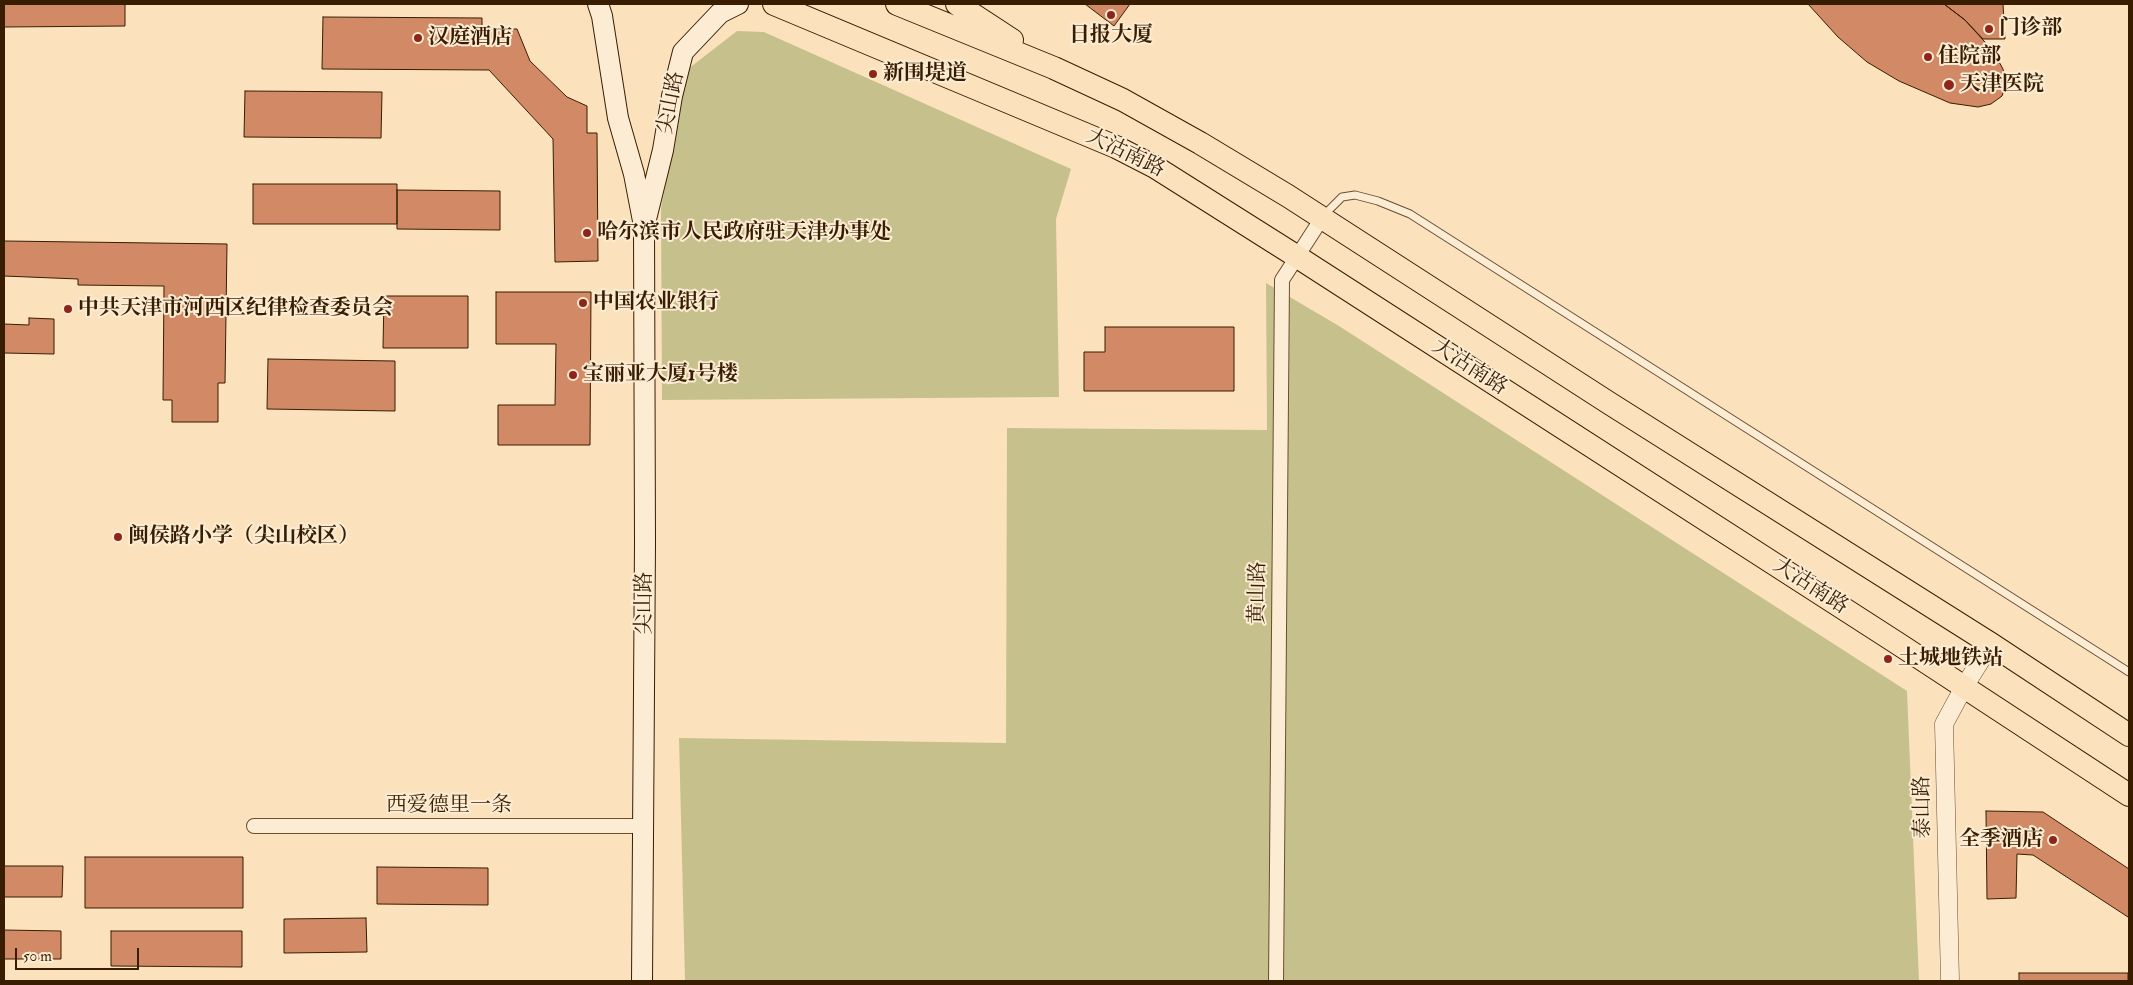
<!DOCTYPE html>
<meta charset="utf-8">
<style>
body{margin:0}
#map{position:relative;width:2133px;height:985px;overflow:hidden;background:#fbe2bd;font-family:"IM FELL Double Pica",serif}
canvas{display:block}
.frame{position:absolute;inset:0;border:5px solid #381d01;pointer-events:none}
.scale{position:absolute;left:15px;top:948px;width:124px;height:22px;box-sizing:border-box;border:2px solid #381d01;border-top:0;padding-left:6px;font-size:15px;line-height:18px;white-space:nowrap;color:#381d01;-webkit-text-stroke:4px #fcecd4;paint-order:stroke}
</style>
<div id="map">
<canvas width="2133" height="985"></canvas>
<div class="frame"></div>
<div class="scale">50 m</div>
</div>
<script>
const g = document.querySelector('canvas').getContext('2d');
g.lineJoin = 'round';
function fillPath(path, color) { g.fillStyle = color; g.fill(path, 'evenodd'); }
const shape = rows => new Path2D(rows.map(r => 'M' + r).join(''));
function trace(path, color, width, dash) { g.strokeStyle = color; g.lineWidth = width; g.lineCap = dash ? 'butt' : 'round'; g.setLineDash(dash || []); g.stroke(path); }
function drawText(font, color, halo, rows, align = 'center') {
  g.font = font + ' "IM FELL Double Pica","Noto Serif SC",serif'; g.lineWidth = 4; g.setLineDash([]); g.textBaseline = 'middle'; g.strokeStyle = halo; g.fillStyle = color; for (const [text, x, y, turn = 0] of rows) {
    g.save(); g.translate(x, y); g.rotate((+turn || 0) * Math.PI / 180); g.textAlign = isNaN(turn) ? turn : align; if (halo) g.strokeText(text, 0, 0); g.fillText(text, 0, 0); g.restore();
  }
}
fillPath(shape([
 [737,31,764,32,1071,169,1056,219,1059,397,662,400,661,208,688,69],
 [1266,283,1339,326,1907,691,1919,981,685,981,679,738,1006,743,1007,428,1267,430]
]), '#c6c18c');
const building = shape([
 [4,4,125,4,125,26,4,27,4,4],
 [1085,4,1130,4,1114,26,1085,4],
 [1808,4,1944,4,1965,20,1993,51,2003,69,2006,84,2002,96,1991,104,1978,107,1950,103,1899,81,1867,62,1838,37,1808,4],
 [1944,4,2003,4,2005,39,1983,39,1965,20,1944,4],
 [323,17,482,18,482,29,517,29,530,61,567,97,587,106,587,133,597,133,598,261,555,262,553,139,489,70,322,69,323,17],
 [245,91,382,92,381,138,244,137,245,91],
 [253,184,397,184,397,224,253,224,253,184],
 [397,190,500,191,500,230,397,229,397,190],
 [4,241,227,244,225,383,218,383,218,422,172,422,172,400,163,400,164,286,78,285,78,279,4,276,4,241],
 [496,292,591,292,590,445,498,445,498,405,555,405,556,344,496,344,496,292],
 [384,296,468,296,468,348,383,348,384,296],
 [29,318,54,319,54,354,4,353,4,324,29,325,29,318],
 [1105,327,1234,327,1234,391,1084,391,1084,352,1105,352,1105,327],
 [268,359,395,361,395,411,267,409,268,359],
 [1986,811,2043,812,2129,869,2129,915,2128,917,2033,855,2017,854,2016,898,1987,899,1986,811],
 [85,857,243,857,243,908,85,908,85,857],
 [4,866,63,866,62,897,4,897,4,866],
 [377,867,488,868,488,905,377,904,377,867],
 [366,918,367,952,284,953,284,919,366,918],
 [4,930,61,931,61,959,4,959,4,930],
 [111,931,242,931,242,967,111,966,111,931],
 [2019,973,2128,973,2128,981,2019,981,2019,973]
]);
fillPath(building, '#d18a65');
trace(building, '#381d01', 1);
const service = shape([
 [1324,215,1342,197,1355,195,1378,201,1410,214,2129,672]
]);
const minor = shape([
 [254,826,643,826],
 [1276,981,1282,280,1322,218]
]);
const tertiary = shape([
 [1950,981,1944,724,1964,687,1991,644]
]);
const secondary = shape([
 [598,4,602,16,618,118,634,174,644,226,645,543,642,981],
 [646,219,663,150,672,96,683,52,720,13,738,4]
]);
const primary = shape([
 [774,4,1116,147,1155,167,1296,256,1897,643,2129,795],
 [897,4,1054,68,1123,100,1200,143,1288,196,1609,403,1991,644,2129,735],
 [957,4,1012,40]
]);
trace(service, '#694e30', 9);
trace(minor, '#694e30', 16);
trace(tertiary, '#694e30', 19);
trace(secondary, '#381d01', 22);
trace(primary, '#381d01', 24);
trace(service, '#fcecd4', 7);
trace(minor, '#fcecd4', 14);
trace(tertiary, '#fcecd4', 18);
trace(secondary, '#fcecd4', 20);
trace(primary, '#fbe2bd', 22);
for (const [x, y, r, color] of [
 [1111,15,5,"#8f2418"],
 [1989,29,5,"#8f2418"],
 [418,38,5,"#8f2418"],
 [1928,57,5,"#8f2418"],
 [873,74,5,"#8f2418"],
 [1949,85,6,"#8f2418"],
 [587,233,5,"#8f2418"],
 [583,303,5,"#8f2418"],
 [68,309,5,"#8f2418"],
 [573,375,5,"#8f2418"],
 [118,537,5,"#8f2418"],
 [1888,659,5,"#8f2418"],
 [2053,840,5,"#8f2418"]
]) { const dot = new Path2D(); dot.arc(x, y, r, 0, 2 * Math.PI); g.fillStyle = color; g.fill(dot); trace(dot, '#fcecd4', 2); }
drawText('bold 21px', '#381d01', '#fcecd4', [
 ["门诊部",1999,29],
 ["日报大厦",1111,36,"center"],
 ["汉庭酒店",428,38],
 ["住院部",1938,57],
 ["新围堤道",883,74],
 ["天津医院",1960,85],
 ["哈尔滨市人民政府驻天津办事处",597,233],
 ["中国农业银行",593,303],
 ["中共天津市河西区纪律检查委员会",78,309],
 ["宝丽亚大厦1号楼",583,375],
 ["闽侯路小学（尖山校区）",128,537],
 ["土城地铁站",1898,659],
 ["全季酒店",2043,840,"right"]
], 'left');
drawText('21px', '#381d01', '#fcecd4', [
 ["尖山路",672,103,-79],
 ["大沽南路",1125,154,26],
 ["大沽南路",1469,368,33],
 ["大沽南路",1810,587,33],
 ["黄山路",1259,593,-89],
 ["尖山路",645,603,-90],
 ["西爱德里一条",449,806],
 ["泰山路",1924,807,-91]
]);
</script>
